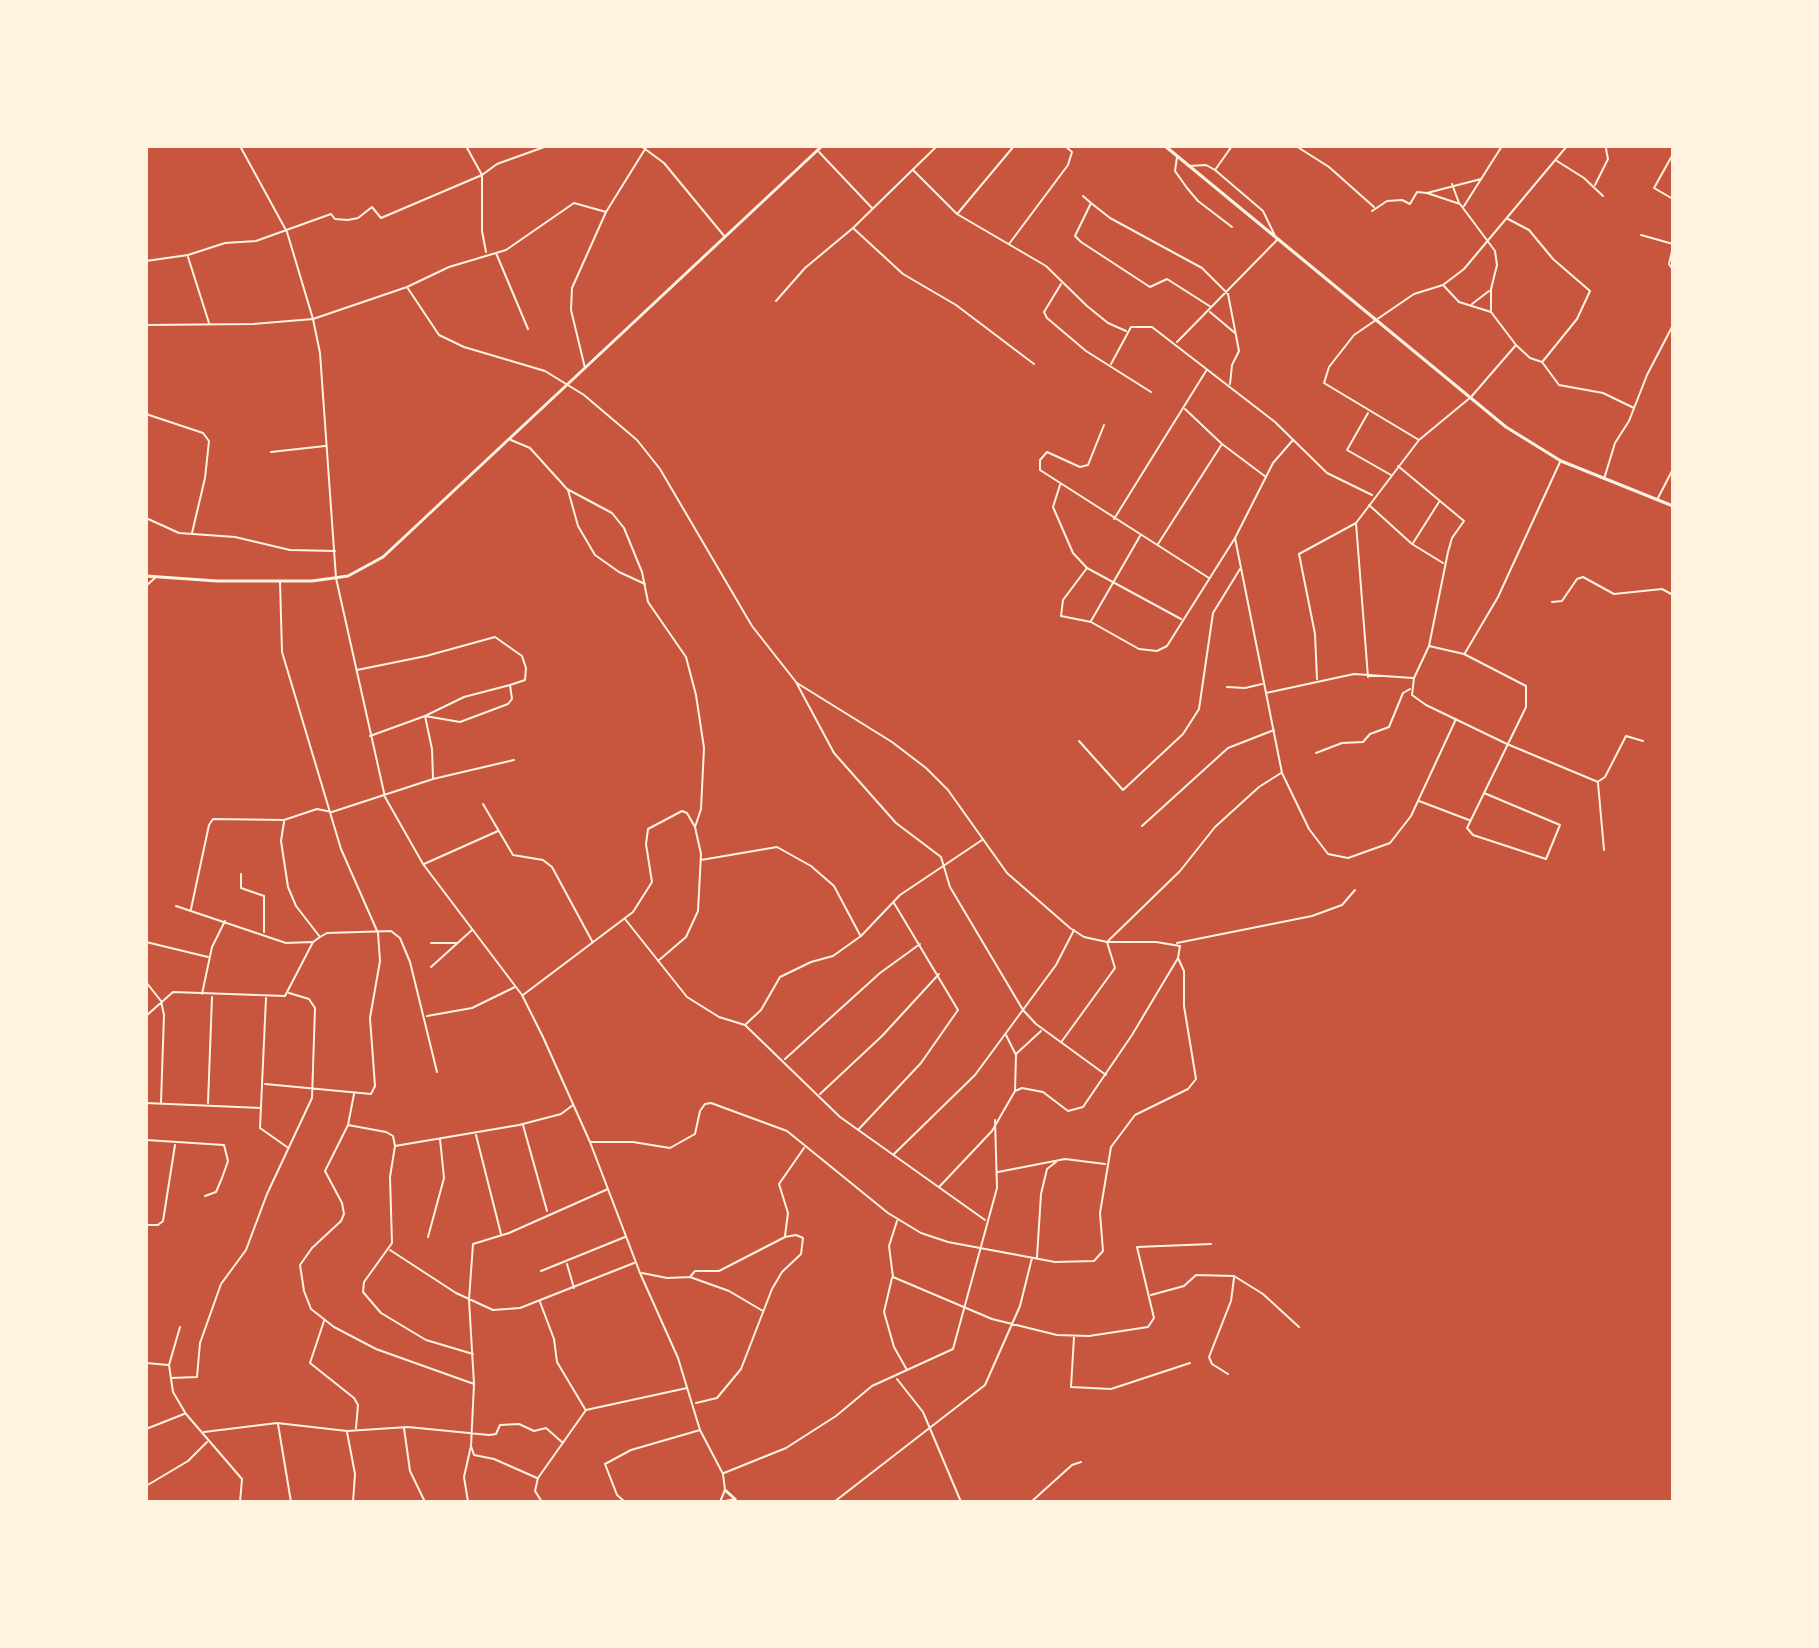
<!DOCTYPE html>
<style>
body{margin:0}
#map{position:relative;width:1819px;height:1648px;overflow:hidden;background:#c8553d;font-family:"Asap Condensed",sans-serif}
canvas{display:block}
.frame{position:absolute;inset:0;border:148px solid #fff3e0;pointer-events:none}
</style>
<div id="map">
<canvas width="1819" height="1648"></canvas>
<div class="frame"></div>
</div>
<script>
const g = document.querySelector('canvas').getContext('2d');
g.lineJoin = 'round';
const shape = rows => new Path2D(rows.map(r => 'M' + r).join(''));
function trace(path, color, width, dash) { g.strokeStyle = color; g.lineWidth = width; g.lineCap = dash ? 'butt' : 'round'; g.setLineDash(dash || []); g.stroke(path); }
trace(shape([
 [240,146,287,232,313,319,320,353,336,578,385,797,423,864,522,995,543,1037,590,1142,640,1273,678,1358,700,1430,723,1474,725,1490,720,1502],
 [466,146,482,175,482,231,486,252],
 [641,146,664,163,725,237],
 [1296,146,1329,167,1374,207],
 [819,152,872,208],
 [1673,154,1654,188,1673,199],
 [1177,157,1175,171,1187,188,1198,201,1232,227],
 [1557,161,1584,178,1603,196],
 [1189,166,1206,165,1215,170,1232,146],
 [913,170,957,214,1046,266,1087,306,1108,323,1126,331],
 [1452,184,1459,203],
 [1595,185,1608,159,1606,149],
 [1427,193,1460,204,1495,251,1497,265,1491,289,1491,311],
 [1083,196,1091,203,1075,236,1081,242,1150,287,1167,279,1211,307],
 [1091,203,1110,218,1202,268,1228,294,1239,351,1232,365,1230,384],
 [1464,206,1502,146],
 [1372,211,1387,201,1402,200,1410,204,1417,192,1427,193,1481,179],
 [958,213,1014,146],
 [1508,219,1529,230,1553,259,1590,291,1577,319,1543,361],
 [853,228,903,274,956,305,1034,364],
 [1641,235,1673,244],
 [1009,244,1068,165,1072,152,1065,146],
 [1673,247,1669,264,1673,270],
 [496,253,528,329],
 [188,257,209,323],
 [146,261,188,255,225,243,256,241,331,214,335,219,348,220,358,218,372,207,381,218,482,175,497,164,547,146],
 [1061,284,1044,312,1047,318,1086,351,1151,392],
 [1444,286,1459,302,1491,312,1516,345,1530,358,1542,362,1559,385,1603,393,1634,408],
 [407,287,439,335,464,347,545,371,584,395,637,440,660,469,752,626,796,682,834,753,896,823,941,857,950,887,1023,1010,1036,1024,1106,1075],
 [776,301,805,268,853,228,937,146],
 [1472,304,1489,291],
 [1210,312,1235,333],
 [146,325,253,324,313,319,407,287,449,267,506,250,574,203,606,212],
 [1177,342,1277,240,1263,211,1215,170],
 [1111,364,1131,327,1152,327,1275,422,1327,473,1372,495],
 [585,368,571,310,572,288,606,212,647,146],
 [1185,409,1222,444,1266,477],
 [1368,413,1347,450,1391,475],
 [146,414,203,433,209,441,205,478,192,533],
 [1104,425,1088,465,1080,467,1047,452,1040,460,1040,470,1209,578],
 [511,440,530,448,567,489,612,513,624,528,642,572,648,602,686,657,696,695,704,748,701,809,695,827],
 [1419,440,1324,383,1329,367,1354,335,1414,294,1443,285,1464,269,1567,146],
 [271,452,325,446],
 [1398,466,1464,521,1452,538,1448,552,1429,646,1414,678,1412,695,1426,705,1507,744,1598,782],
 [1604,479,1615,443,1629,421,1647,375,1673,325],
 [1060,485,1053,507,1073,553,1087,568,1181,619],
 [568,490,578,526,595,555,619,572,645,584],
 [1658,498,1673,469],
 [1369,505,1412,544,1443,563],
 [146,518,179,533,235,537,290,550,335,551],
 [1114,519,1206,371],
 [1356,523,1368,677],
 [1235,538,1282,773,1309,829,1328,854,1348,858,1390,843,1411,816,1456,719],
 [1413,543,1439,502],
 [1158,544,1222,444],
 [1087,568,1063,600,1061,616,1091,622,1139,649,1157,651,1167,646,1235,538,1273,463,1293,440],
 [146,586,156,577],
 [1552,602,1562,601,1577,579,1583,577,1614,594,1662,589,1673,595],
 [1091,621,1140,536],
 [1429,646,1464,654,1526,686,1526,707,1467,828,1473,835,1546,859,1560,825,1484,793],
 [1465,653,1498,597,1560,462],
 [357,670,426,656,495,637,522,656,526,668,525,680,510,685,512,699,508,704,460,722,425,716,370,736],
 [1317,679,1315,634,1299,554,1356,523,1419,440,1471,397,1516,345],
 [797,683,892,742,926,768,948,790,1007,873,1070,928,1084,937,1107,942,1156,942,1180,946,1178,958,1132,1035,1083,1107,1068,1111,1043,1092,1022,1088,1015,1091],
 [1227,687,1245,688,1262,684],
 [1266,693,1354,674,1413,678],
 [1079,741,1123,790,1183,734,1199,709,1213,613,1240,569],
 [1316,753,1342,743,1363,742,1370,734,1389,727,1403,693,1410,689],
 [433,778,432,749,425,716,464,697,510,685],
 [1599,781,1605,777,1626,736,1643,741],
 [1598,783,1604,850],
 [1419,801,1469,820],
 [483,804,513,855,543,860,552,867,592,941],
 [284,822,281,841,288,887,296,906,320,937],
 [1142,826,1228,748,1274,730],
 [701,860,777,847,811,866,834,886,860,935],
 [424,864,498,831],
 [241,874,241,888,264,896,264,932],
 [176,906,286,943,312,942],
 [191,909,209,825,213,819,284,820,317,809,332,812,433,779,514,760],
 [625,919,687,997,719,1017,745,1025,840,1117,985,1220],
 [146,942,208,957],
 [431,943,457,943],
 [1177,943,1312,916,1342,905,1355,890],
 [431,967,472,930],
 [146,982,161,1001,164,1015,161,1102],
 [202,994,212,947,225,921],
 [523,995,633,912,652,882,646,844,648,829,682,811,687,813,695,827,701,854,698,911,686,937,658,961],
 [266,998,260,1128,287,1147],
 [146,1016,173,992,285,996,313,942,320,937,327,933,391,931,400,938,410,962,437,1072],
 [427,1016,472,1008,515,987],
 [746,1024,761,1010,780,977,811,962,833,956,861,936,900,895,982,840],
 [1062,1041,1115,968,1107,942,1180,871,1215,827,1259,787,1281,773],
 [1016,1054,1041,1031],
 [785,1059,880,973,920,944],
 [265,1084,371,1094,375,1086,370,1018,380,961,378,933,341,849,282,652,280,581],
 [354,1094,348,1125,325,1171,342,1203,344,1214,341,1221,312,1248,300,1265,304,1291,311,1309,334,1327,376,1349,474,1384],
 [820,1094,882,1036,939,974],
 [146,1103,261,1108],
 [208,1103,212,997],
 [348,1125,386,1132,393,1136,395,1146,390,1177,392,1243,364,1282,363,1292,381,1313,426,1340,473,1354],
 [523,1125,547,1211],
 [858,1130,921,1063,958,1010,894,903],
 [476,1135,501,1234],
 [146,1140,224,1145,228,1161,222,1178,216,1192,205,1196],
 [591,1142,633,1142,670,1148,695,1134,700,1111,705,1104,711,1103,787,1131,888,1213,921,1233,948,1242,1055,1262,1094,1261,1103,1251,1100,1213,1111,1147,1135,1115,1188,1089,1196,1079,1184,1006,1184,971,1178,958],
 [395,1146,519,1125,561,1114,573,1105],
 [894,1154,975,1075,1056,965,1074,930],
 [998,1172,1065,1159,1105,1164],
 [940,1186,992,1131,1015,1091,1016,1055,1006,1035],
 [897,1221,889,1246,893,1277,992,1319,1057,1335,1089,1336,1148,1327,1154,1318,1137,1247,1211,1244],
 [146,1225,158,1225,163,1221,175,1145],
 [785,1236,788,1213,779,1184,804,1148],
 [428,1237,444,1178,440,1139],
 [390,1250,456,1293,493,1310,520,1308,634,1263],
 [1037,1257,1041,1194,1047,1169,1056,1162],
 [567,1264,574,1288],
 [541,1271,625,1237],
 [642,1273,667,1278,690,1277,729,1291,763,1311],
 [690,1277,695,1271,719,1271,785,1237,796,1235,803,1238,801,1254,782,1272,772,1289,741,1369,717,1398,696,1403],
 [892,1278,884,1312,894,1347,907,1370],
 [1151,1295,1184,1286,1196,1275,1234,1276,1263,1294,1299,1327],
 [540,1302,554,1339,557,1362,585,1409],
 [324,1321,310,1363,354,1398,358,1405,356,1428],
 [180,1327,169,1365,173,1392,186,1414,242,1479,240,1502],
 [1074,1337,1071,1387,1111,1389,1190,1363],
 [146,1363,168,1365],
 [1228,1374,1212,1364,1209,1357,1231,1301,1234,1278],
 [171,1378,197,1377,200,1343,221,1284,246,1250,267,1194,312,1098,315,1008,309,999,289,993],
 [897,1379,923,1412,961,1502],
 [278,1424,291,1502],
 [404,1428,410,1471,425,1502],
 [146,1429,184,1414],
 [204,1432,277,1423,347,1431,408,1427,489,1435,496,1434,500,1425,519,1424,534,1431,546,1428,563,1443],
 [347,1432,355,1474,353,1502],
 [471,1446,474,1455,494,1459,537,1478],
 [724,1473,786,1448,836,1416,872,1386,953,1349,997,1188,995,1120],
 [146,1486,188,1461,207,1442],
 [468,1502,464,1477,471,1446,474,1384,469,1300,473,1244,509,1233,608,1189],
 [542,1502,535,1491,538,1478,586,1410,687,1388],
 [625,1502,617,1495,605,1464,631,1450,700,1430],
 [720,1502,735,1499,737,1502],
 [834,1502,985,1385,1020,1306,1032,1258],
 [1031,1502,1072,1465,1081,1462]
]), '#fff3e0', 2);
trace(shape([
 [725,1490,735,1499]
]), '#fff3e0', 3);
trace(shape([
 [1165,146,1506,427,1561,461,1673,506],
 [146,576,217,581,312,581,348,576,383,557,822,146]
]), '#fff3e0', 3);
</script>
